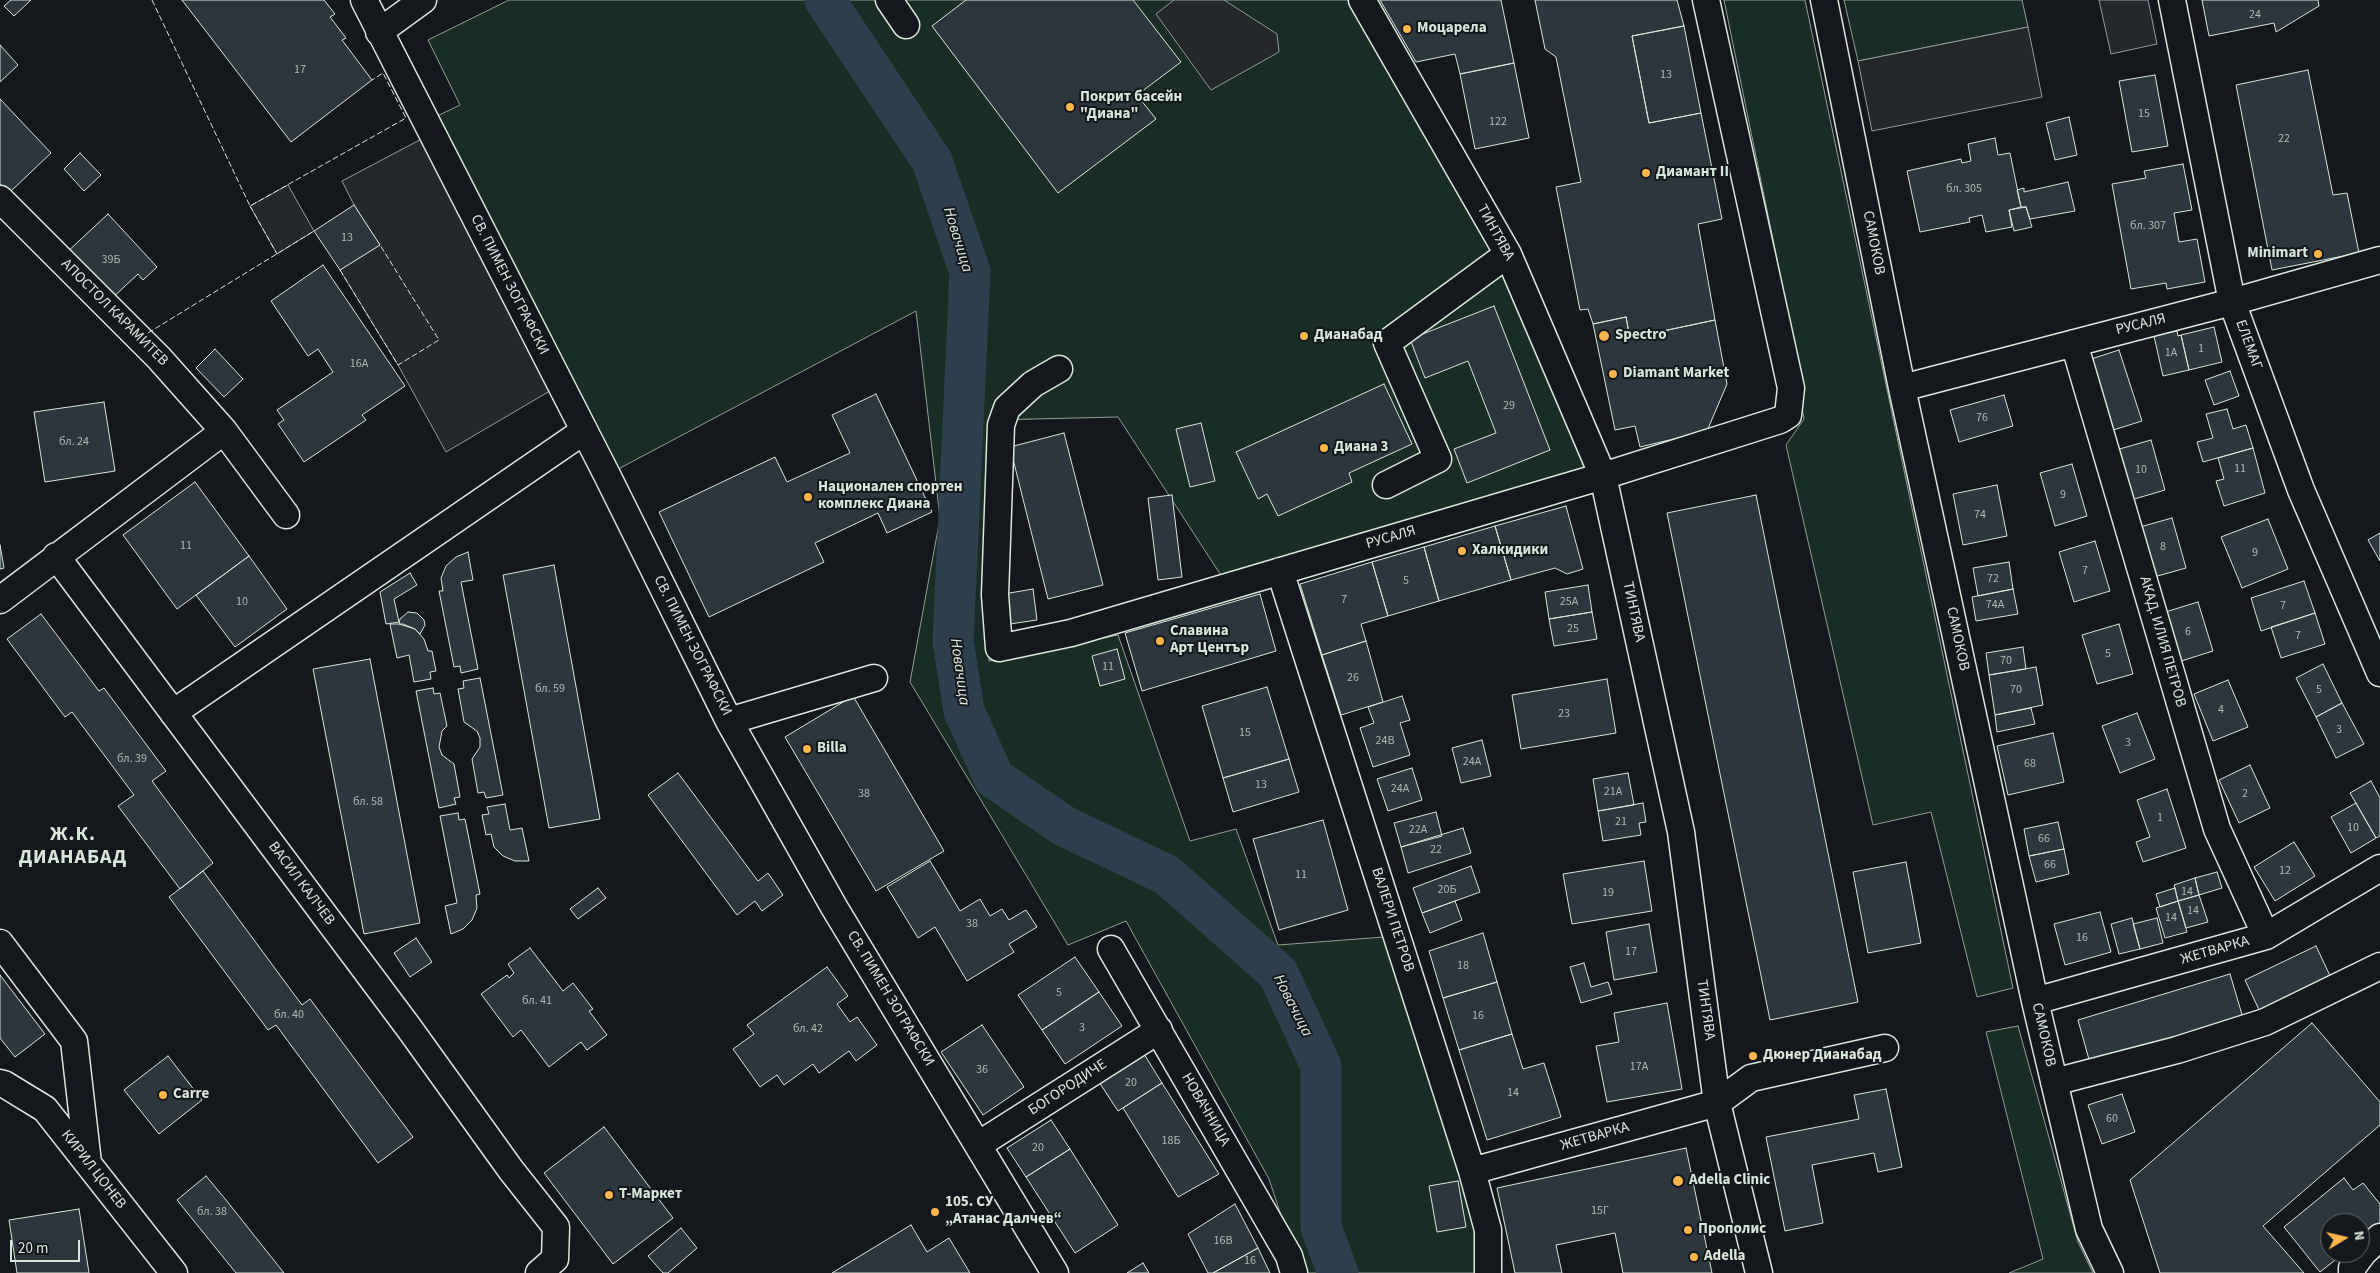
<!DOCTYPE html>
<meta charset="utf-8">
<style>
body{margin:0}
#map{position:relative;width:2380px;height:1273px;overflow:hidden;background:#14181c;font-family:"Source Sans 3",sans-serif}
canvas{display:block}
.north{position:absolute;left:2320px;top:1213px;width:50px;height:50px;box-sizing:border-box;background:#14181c;border:1px solid #626a69;border-radius:50%;rotate:81deg;font-size:14px;font-weight:700;line-height:20px;text-align:center;color:#d8e6dc}
.north::after{content:'';display:block;margin:auto;width:18px;height:22px;background:#ffb74d;clip-path:polygon(50% 0,100% 100%,50% 72%,0 100%)}
.scale{position:absolute;left:10px;top:1240px;width:70px;height:22px;box-sizing:border-box;border:2px solid #d8e6dc;border-top:0;padding-left:6px;font-size:15px;line-height:18px;white-space:nowrap;color:#d8e6dc;-webkit-text-stroke:4px #14181c;paint-order:stroke}
</style>
<div id="map">
<canvas width="2380" height="1273"></canvas>
<div class="north">N</div>
<div class="scale">20 m</div>
</div>
<script>
const g = document.querySelector('canvas').getContext('2d');
g.lineJoin = 'round';
function fillPath(path, color) { g.fillStyle = color; g.fill(path, 'evenodd'); }
const shape = rows => new Path2D(rows.map(r => 'M' + r).join(''));
function trace(path, color, width, dash) { g.strokeStyle = color; g.lineWidth = width; g.lineCap = dash ? 'butt' : 'round'; g.setLineDash(dash || []); g.stroke(path); }
function drawText(font, color, halo, rows, align = 'center') {
  g.font = font + ' "Source Sans 3",sans-serif'; g.lineWidth = 4; g.setLineDash([]); g.textBaseline = 'middle'; g.strokeStyle = halo; g.fillStyle = color; for (const [text, x, y, turn = 0] of rows) {
    g.save(); g.translate(x, y); g.rotate((+turn || 0) * Math.PI / 180); g.textAlign = isNaN(turn) ? turn : align; if (halo) g.strokeText(text, 0, 0); g.fillText(text, 0, 0); g.restore();
  }
}
const green = shape([
 [509,0,1362,0,1508,254,1590,467,1226,583,1118,417,992,420,989,661,1118,635,1190,841,1236,829,1278,945,1397,936,1488,1273,1300,1273,1269,1179,1126,921,1068,945,910,682,940,518,916,311,607,475,425,122,460,105,428,40,509,0],
 [1724,0,1805,0,2013,988,1977,997,1931,812,1873,825,1786,445,1804,419,1777,259,1724,0],
 [1844,0,2022,0,2028,27,1858,61,1844,0],
 [2018,1026,2078,1242,2093,1273,2009,1273,2043,1259,1986,1032,2018,1026]
]);
fillPath(green, '#1a2d24');
trace(green, '#939e99', 1);
const parking = shape([
 [1174,0,1224,0,1277,34,1279,52,1211,90,1156,14,1174,0],
 [2099,0,2148,0,2157,44,2111,54,2099,0],
 [2028,27,2042,97,1872,131,1858,61,2028,27],
 [431,134,560,385,446,452,398,365,340,270,380,245,354,205,342,181,431,134],
 [288,185,314,231,277,254,250,206,288,185]
]);
fillPath(parking, '#24282b');
trace(parking, '#939e99', 1);
trace(shape([
 [825,0,932,161,970,272,953,641,964,711,994,778,1064,826,1167,875,1278,973,1321,1066,1321,1227,1338,1273]
]), '#2f3f4d', 41);
const building = shape([
 [11,0,31,0,14,16,4,6,11,0],
 [182,0,324,0,335,14,330,17,346,38,342,40,372,80,291,142,182,0],
 [966,0,1133,0,1181,62,1137,95,1156,119,1058,193,932,26,966,0],
 [1380,0,1501,0,1514,63,1460,74,1455,54,1416,62,1380,0],
 [1535,0,1677,0,1684,26,1632,36,1649,123,1701,113,1722,219,1698,224,1715,320,1630,338,1626,317,1593,324,1588,309,1580,310,1556,187,1581,182,1556,57,1545,49,1535,0],
 [2202,0,2318,0,2319,6,2276,32,2274,23,2209,36,2202,0],
 [1684,26,1701,113,1649,123,1632,36,1684,26],
 [0,45,18,65,0,82,0,45],
 [1514,63,1529,138,1475,149,1460,74,1514,63],
 [2308,70,2333,195,2347,193,2359,253,2272,270,2236,85,2308,70],
 [2155,75,2168,146,2132,152,2119,81,2155,75],
 [0,99,51,153,9,193,0,184,0,99],
 [2069,117,2077,155,2055,160,2046,123,2069,117],
 [1995,138,1998,155,2010,153,2021,207,2009,210,2012,227,1986,232,1982,215,1969,218,1970,222,1920,232,1907,171,1961,159,1962,163,1971,161,1968,144,1995,138],
 [80,153,101,175,84,191,64,169,80,153],
 [2183,164,2192,210,2174,213,2179,242,2197,239,2205,282,2167,289,2166,283,2131,289,2112,184,2146,178,2144,171,2183,164],
 [2068,182,2075,211,2030,219,2026,207,2021,207,2017,190,2024,188,2024,192,2068,182],
 [354,205,380,245,340,270,314,231,354,205],
 [2026,207,2032,227,2014,231,2009,210,2026,207],
 [108,214,157,267,143,280,138,274,109,301,65,254,108,214],
 [323,265,405,386,362,415,366,420,304,462,278,424,284,420,277,410,333,372,318,349,308,356,271,301,323,265],
 [1494,306,1550,450,1467,483,1454,449,1496,433,1468,361,1425,378,1410,339,1494,306],
 [1626,317,1630,338,1715,320,1727,384,1707,431,1640,447,1635,426,1615,430,1593,324,1626,317],
 [2214,327,2222,362,2189,370,2181,335,2214,327],
 [2177,331,2178,336,2181,335,2189,370,2163,376,2154,336,2177,331],
 [215,349,243,379,224,397,196,368,215,349],
 [2119,350,2142,421,2107,432,2085,361,2119,350],
 [2230,371,2239,396,2214,405,2205,380,2230,371],
 [1384,384,1412,444,1349,473,1352,482,1278,516,1267,494,1258,499,1236,452,1384,384],
 [876,394,932,512,887,533,878,513,815,543,824,562,709,617,659,512,775,457,787,482,850,453,832,415,876,394],
 [2004,395,2013,426,1959,442,1950,410,2004,395],
 [104,402,115,471,45,482,34,412,104,402],
 [2227,409,2233,429,2246,425,2253,448,2203,462,2197,442,2213,438,2206,414,2227,409],
 [1201,423,1215,481,1190,487,1176,429,1201,423],
 [1064,433,1103,585,1048,599,1010,447,1064,433],
 [2151,440,2165,490,2131,500,2116,450,2151,440],
 [2253,448,2265,493,2224,506,2216,481,2224,479,2218,458,2253,448],
 [2072,464,2087,516,2055,526,2040,473,2072,464],
 [195,482,249,556,177,609,123,535,195,482],
 [1997,485,2007,536,1963,545,1953,494,1997,485],
 [1172,495,1182,577,1158,580,1148,498,1172,495],
 [1756,495,1858,1002,1770,1020,1667,513,1756,495],
 [1566,506,1583,569,1567,574,1555,568,1511,580,1495,526,1566,506],
 [2172,518,2186,568,2154,577,2140,527,2172,518],
 [2268,519,2288,569,2242,588,2221,537,2268,519],
 [1495,526,1511,580,1439,601,1424,547,1495,526],
 [2380,533,2380,561,2368,540,2380,533],
 [2095,541,2110,591,2074,602,2059,552,2095,541],
 [0,545,4,568,0,569,0,545],
 [1424,547,1439,601,1388,616,1372,562,1424,547],
 [468,552,473,580,461,582,478,669,461,673,460,666,454,667,439,591,443,591,441,578,446,566,456,557,468,552],
 [249,556,287,609,235,647,196,595,249,556],
 [1372,562,1388,616,1361,624,1366,641,1322,655,1300,584,1372,562],
 [2009,562,2013,589,1978,596,1973,568,2009,562],
 [554,565,600,819,549,828,503,575,554,565],
 [410,573,417,585,394,599,399,622,386,624,380,592,410,573],
 [2304,581,2315,613,2261,631,2251,598,2304,581],
 [1588,585,1592,612,1549,619,1545,592,1588,585],
 [1033,589,1037,620,1003,625,998,595,1033,589],
 [2013,589,2018,614,1976,621,1972,597,2013,589],
 [1260,594,1276,651,1142,691,1125,633,1260,594],
 [2198,602,2213,651,2178,662,2162,613,2198,602],
 [408,612,417,613,424,620,425,625,420,634,415,629,399,624,400,619,408,612],
 [1592,612,1597,639,1554,646,1549,619,1592,612],
 [2315,613,2325,644,2281,658,2271,627,2315,613],
 [41,614,99,691,104,688,166,771,152,781,213,863,180,889,118,806,134,795,72,712,65,717,7,639,41,614],
 [390,624,403,624,415,629,424,639,428,651,432,651,436,671,430,672,431,679,414,682,409,655,397,658,390,624],
 [2119,624,2133,674,2097,684,2082,635,2119,624],
 [1366,641,1383,702,1341,715,1322,655,1366,641],
 [2023,647,2026,669,1989,675,1986,653,2023,647],
 [1117,649,1125,679,1100,686,1092,656,1117,649],
 [370,659,420,923,364,934,313,669,370,659],
 [2323,664,2342,703,2316,717,2296,678,2323,664],
 [2036,667,2043,705,1995,715,1989,675,2036,667],
 [480,678,503,795,486,798,484,792,478,793,472,759,480,747,480,738,477,731,464,722,458,689,464,688,463,681,480,678],
 [1607,679,1616,733,1521,749,1512,695,1607,679],
 [2228,680,2248,727,2213,741,2194,694,2228,680],
 [1267,687,1289,759,1223,778,1202,706,1267,687],
 [433,688,434,694,440,693,447,726,442,731,439,747,442,755,454,764,460,797,454,798,456,804,439,808,416,691,433,688],
 [853,696,944,851,876,891,785,737,853,696],
 [1402,696,1410,720,1400,723,1410,755,1373,767,1360,728,1374,723,1368,707,1402,696],
 [2342,703,2364,744,2336,758,2316,717,2342,703],
 [2031,708,2035,724,1997,732,1995,715,2031,708],
 [2137,713,2155,759,2120,773,2102,726,2137,713],
 [2053,733,2064,782,2008,795,1997,746,2053,733],
 [1482,740,1491,776,1461,783,1452,748,1482,740],
 [1289,759,1299,792,1233,812,1223,778,1289,759],
 [2250,765,2270,808,2239,823,2219,780,2250,765],
 [1412,768,1422,800,1388,811,1377,779,1412,768],
 [678,773,758,881,768,873,783,895,762,911,755,901,737,915,648,795,678,773],
 [1628,773,1634,805,1598,811,1593,779,1628,773],
 [2371,781,2380,798,2380,836,2376,838,2350,793,2371,781],
 [2167,789,2186,848,2143,862,2136,842,2150,837,2137,800,2167,789],
 [1643,803,1646,822,1639,823,1641,835,1603,841,1598,811,1643,803],
 [2356,803,2376,838,2351,853,2331,817,2356,803],
 [505,804,510,830,522,828,529,861,515,861,503,856,494,847,491,834,486,835,482,815,489,814,487,807,505,804],
 [1436,812,1442,836,1401,847,1394,823,1436,812],
 [458,813,459,820,465,819,480,894,476,895,477,908,472,920,463,929,451,934,445,906,457,903,440,816,458,813],
 [1323,820,1348,910,1279,930,1253,839,1323,820],
 [2058,822,2064,849,2029,856,2024,829,2058,822],
 [1463,828,1471,853,1408,873,1401,847,1463,828],
 [2294,842,2315,876,2275,901,2254,867,2294,842],
 [2064,849,2069,874,2036,882,2029,856,2064,849],
 [930,861,960,911,980,899,990,916,1002,909,1009,920,1026,910,1037,927,1009,944,1014,952,967,981,935,927,918,938,887,887,930,861],
 [1644,861,1652,911,1572,924,1563,874,1644,861],
 [1906,862,1921,943,1868,953,1853,872,1906,862],
 [1471,866,1480,892,1422,913,1413,888,1471,866],
 [203,871,302,1005,310,999,413,1137,378,1163,276,1025,268,1030,169,897,203,871],
 [2217,872,2222,888,2199,895,2195,878,2217,872],
 [2195,878,2199,895,2178,901,2174,885,2195,878],
 [598,888,606,898,578,919,570,909,598,888],
 [2175,888,2178,901,2160,907,2156,894,2175,888],
 [2199,895,2208,922,2186,928,2178,901,2199,895],
 [1455,901,1462,920,1430,933,1422,913,1455,901],
 [2178,901,2187,932,2165,938,2156,908,2178,901],
 [2100,912,2111,952,2065,965,2054,924,2100,912],
 [2132,918,2140,949,2119,954,2111,924,2132,918],
 [2157,918,2163,943,2140,949,2133,924,2157,918],
 [1649,924,1657,972,1614,980,1606,932,1649,924],
 [1483,933,1497,982,1443,998,1429,951,1483,933],
 [416,938,432,962,410,977,394,953,416,938],
 [2316,946,2333,982,2262,1016,2245,980,2316,946],
 [530,948,563,991,573,983,593,1009,589,1011,607,1035,587,1050,581,1042,549,1067,521,1030,513,1037,481,994,507,975,509,978,514,973,508,964,530,948],
 [1075,957,1099,992,1042,1030,1018,995,1075,957],
 [1584,963,1591,987,1608,982,1612,994,1581,1003,1570,967,1584,963],
 [827,967,848,996,837,1004,850,1022,857,1017,877,1045,856,1061,849,1051,819,1073,813,1064,784,1085,777,1075,760,1087,733,1049,754,1034,747,1025,827,967],
 [2230,974,2243,1018,2090,1063,2078,1020,2230,974],
 [0,975,45,1034,15,1057,0,1038,0,975],
 [1497,982,1512,1034,1459,1050,1443,998,1497,982],
 [1099,992,1122,1026,1065,1064,1042,1030,1099,992],
 [1667,1003,1682,1089,1607,1102,1596,1046,1619,1042,1614,1013,1667,1003],
 [2312,1023,2380,1102,2380,1125,2263,1226,2304,1273,2160,1273,2130,1180,2312,1023],
 [982,1025,1024,1087,983,1115,941,1052,982,1025],
 [1512,1034,1523,1069,1544,1063,1561,1117,1487,1140,1459,1050,1512,1034],
 [1144,1054,1162,1083,1118,1111,1099,1082,1144,1054],
 [168,1056,202,1100,159,1134,124,1090,168,1056],
 [1162,1083,1219,1174,1178,1197,1123,1108,1162,1083],
 [1886,1089,1902,1167,1878,1172,1874,1153,1812,1165,1823,1223,1785,1231,1766,1137,1859,1119,1854,1095,1886,1089],
 [2122,1094,2135,1132,2102,1144,2088,1105,2122,1094],
 [1051,1120,1070,1149,1026,1177,1007,1148,1051,1120],
 [604,1127,673,1218,613,1264,544,1173,604,1127],
 [1686,1148,1712,1273,1623,1273,1615,1233,1556,1245,1562,1273,1515,1273,1497,1188,1686,1148],
 [1070,1149,1118,1225,1075,1253,1026,1177,1070,1149],
 [206,1176,226,1200,284,1273,236,1273,177,1200,206,1176],
 [2344,1178,2353,1190,2363,1183,2380,1204,2380,1223,2360,1240,2360,1223,2330,1223,2330,1253,2344,1253,2320,1272,2284,1227,2344,1178],
 [1458,1181,1466,1227,1437,1232,1429,1186,1458,1181],
 [1235,1204,1258,1248,1213,1273,1208,1273,1188,1234,1235,1204],
 [79,1209,89,1273,17,1273,9,1220,79,1209],
 [911,1225,927,1252,949,1238,970,1273,832,1273,911,1225],
 [681,1228,697,1248,668,1273,663,1273,648,1256,681,1228],
 [1258,1248,1270,1273,1213,1273,1258,1248],
 [1143,1263,1149,1273,1127,1273,1143,1263]
]);
fillPath(building, '#2c363c');
trace(building, '#d8e6dc', 1);
const minor = shape([
 [364,0,607,475,729,721,834,907,1055,1273],
 [889,0,906,25],
 [1362,0,1508,254,1603,476,1681,832,1717,1103,1759,1273],
 [1824,0,1902,388,2035,1001,2089,1229,2110,1273],
 [2172,0,2232,302,2301,490,2380,673],
 [379,32,423,0],
 [0,199,159,358,224,431,286,515],
 [2074,343,2217,829,2266,936],
 [1059,369,1033,384,1007,408,1001,425,995,595,999,648,1071,633,1603,476,1780,420,1788,415,1791,388,1706,0],
 [1902,388,2232,302,2380,260],
 [1386,485,1438,459,1387,343,1508,254],
 [56,556,409,1028,511,1170,556,1227,555,1259,539,1273],
 [1280,571,1472,1171,1488,1230,1488,1273],
 [0,600,224,431],
 [173,713,584,431],
 [729,721,874,678],
 [0,943,74,1041,88,1163],
 [1111,949,1289,1256,1294,1273],
 [2035,1001,2266,936,2380,868],
 [2054,1082,2177,1050,2265,1022,2380,966],
 [0,1083,4,1084,45,1109,174,1273],
 [978,1145,1159,1030],
 [1472,1171,1717,1103,1751,1078,1885,1048],
 [2352,1273,2352,1268,2363,1253,2380,1237]
]);
trace(minor, '#d8e6dc', 29);
trace(minor, '#14181c', 26);
trace(shape([
 [152,0,250,206,406,118,383,73,372,80],
 [250,206,277,254],
 [340,270,398,365,439,340,380,245],
 [148,333,314,231]
]), '#d8e6dc', 1, [6, 2.5]);
for (const [x, y, r, color] of [
 [1407,29,5,"#ffb74d"],
 [1070,107,5,"#ffb74d"],
 [1646,173,5,"#ffb74d"],
 [2318,254,5,"#ffb74d"],
 [1304,336,5,"#ffb74d"],
 [1604,336,6,"#ffb74d"],
 [1613,374,5,"#ffb74d"],
 [1324,448,5,"#ffb74d"],
 [808,497,5,"#ffb74d"],
 [1462,551,5,"#ffb74d"],
 [1160,641,5,"#ffb74d"],
 [807,749,5,"#ffb74d"],
 [1753,1056,5,"#ffb74d"],
 [163,1095,5,"#ffb74d"],
 [1678,1181,6,"#ffb74d"],
 [609,1195,5,"#ffb74d"],
 [935,1212,5,"#ffb74d"],
 [1688,1230,5,"#ffb74d"],
 [1694,1257,5,"#ffb74d"]
]) { const dot = new Path2D(); dot.arc(x, y, r, 0, 2 * Math.PI); g.fillStyle = color; g.fill(dot); trace(dot, '#14181c', 2); }
drawText('12px', '#adbab4', null, [
 ["24",2255,15],
 ["17",300,70],
 ["13",1666,75],
 ["15",2144,114],
 ["122",1498,122],
 ["22",2284,139],
 ["бл. 305",1964,189],
 ["бл. 307",2148,226],
 ["13",347,238],
 ["39Б",111,260],
 ["1",2201,349],
 ["1А",2171,353],
 ["16А",359,364],
 ["29",1509,406],
 ["76",1982,418],
 ["бл. 24",74,442],
 ["11",2240,469],
 ["10",2141,470],
 ["9",2063,495],
 ["74",1980,515],
 ["11",186,546],
 ["8",2163,547],
 ["9",2255,553],
 ["7",2085,571],
 ["72",1993,579],
 ["5",1406,581],
 ["7",1344,600],
 ["10",242,602],
 ["25А",1569,602],
 ["74А",1995,605],
 ["7",2283,606],
 ["25",1573,629],
 ["6",2188,632],
 ["7",2298,636],
 ["5",2108,654],
 ["70",2006,661],
 ["11",1108,667],
 ["26",1353,678],
 ["бл. 59",550,689],
 ["70",2016,690],
 ["5",2319,690],
 ["4",2221,710],
 ["23",1564,714],
 ["3",2339,730],
 ["15",1245,733],
 ["24В",1385,741],
 ["3",2128,743],
 ["бл. 39",132,759],
 ["24А",1472,762],
 ["68",2030,764],
 ["13",1261,785],
 ["24А",1400,789],
 ["21А",1613,792],
 ["38",864,794],
 ["2",2245,794],
 ["бл. 58",368,802],
 ["1",2160,818],
 ["21",1621,822],
 ["10",2353,828],
 ["22А",1418,830],
 ["66",2044,839],
 ["22",1436,850],
 ["66",2050,865],
 ["12",2285,871],
 ["11",1301,875],
 ["20Б",1447,890],
 ["14",2187,892],
 ["19",1608,893],
 ["14",2193,911],
 ["14",2171,918],
 ["38",972,924],
 ["16",2082,938],
 ["17",1631,952],
 ["18",1463,966],
 ["5",1059,993],
 ["бл. 41",537,1001],
 ["бл. 40",289,1015],
 ["16",1478,1016],
 ["3",1082,1028],
 ["бл. 42",808,1029],
 ["17А",1639,1067],
 ["36",982,1070],
 ["20",1131,1083],
 ["14",1513,1093],
 ["60",2112,1119],
 ["18Б",1171,1141],
 ["20",1038,1148],
 ["15Г",1600,1211],
 ["бл. 38",212,1212],
 ["16В",1223,1241],
 ["16",1250,1261]
]);
drawText('bold 15px', '#d8e6dc', '#14181c', [
 ["Моцарела",1417,29],
 ["Покрит басейн",1080,98],
 ["\"Диана\"",1080,115],
 ["Диамант II",1656,173],
 ["Minimart",2308,254,"right"],
 ["Дианабад",1314,336],
 ["Spectro",1615,336],
 ["Diamant Market",1623,374],
 ["Диана 3",1334,448],
 ["Национален спортен",818,488],
 ["комплекс Диана",818,505],
 ["Халкидики",1472,551],
 ["Славина",1170,632],
 ["Арт Център",1170,649],
 ["Billa",817,749],
 ["Дюнер Дианабад",1763,1056],
 ["Carre",173,1095],
 ["Adella Clinic",1689,1181],
 ["Т-Маркет",619,1195],
 ["105. СУ",945,1203],
 ["„Атанас Далчев“",945,1220],
 ["Прополис",1698,1230],
 ["Adella",1704,1257]
], 'left');
drawText('15px', '#d8e6dc', '#14181c', [
 ["ТИНТЯВА",1495,233,61],
 ["САМОКОВ",1873,243,79],
 ["СВ. ПИМЕН ЗОГРАФСКИ",509,285,63],
 ["АПОСТОЛ КАРАМИТЕВ",114,313,45],
 ["РУСАЛЯ",2141,325,-14],
 ["ЕЛЕМАГ",2248,345,70],
 ["РУСАЛЯ",1391,538,-16],
 ["ТИНТЯВА",1633,612,78],
 ["САМОКОВ",1957,639,78],
 ["АКАД. ИЛИЯ ПЕТРОВ",2162,642,74],
 ["СВ. ПИМЕН ЗОГРАФСКИ",692,646,63],
 ["ВАСИЛ КАЛЧЕВ",301,884,53],
 ["ВАЛЕРИ ПЕТРОВ",1392,920,72],
 ["ЖЕТВАРКА",2215,951,-16],
 ["СВ. ПИМЕН ЗОГРАФСКИ",890,999,59],
 ["ТИНТЯВА",1705,1010,82],
 ["САМОКОВ",2043,1035,77],
 ["БОГОРОДИЧЕ",1068,1088,-33],
 ["НОВАЧНИЦА",1205,1110,60],
 ["ЖЕТВАРКА",1595,1137,-16],
 ["КИРИЛ ЦОНЕВ",93,1170,52]
]);
drawText('italic 16px', '#d8e6dc', '#14181c', [
 ["Новачица",957,240,73],
 ["Новачица",959,672,82],
 ["Новачица",1292,1006,63]
]);
g.letterSpacing = '1px';
drawText('bold 20px', '#d8e6dc', '#14181c', [
 ["Ж.К.",73,836],
 ["ДИАНАБАД",73,859]
]);
g.letterSpacing = '0px';
</script>
